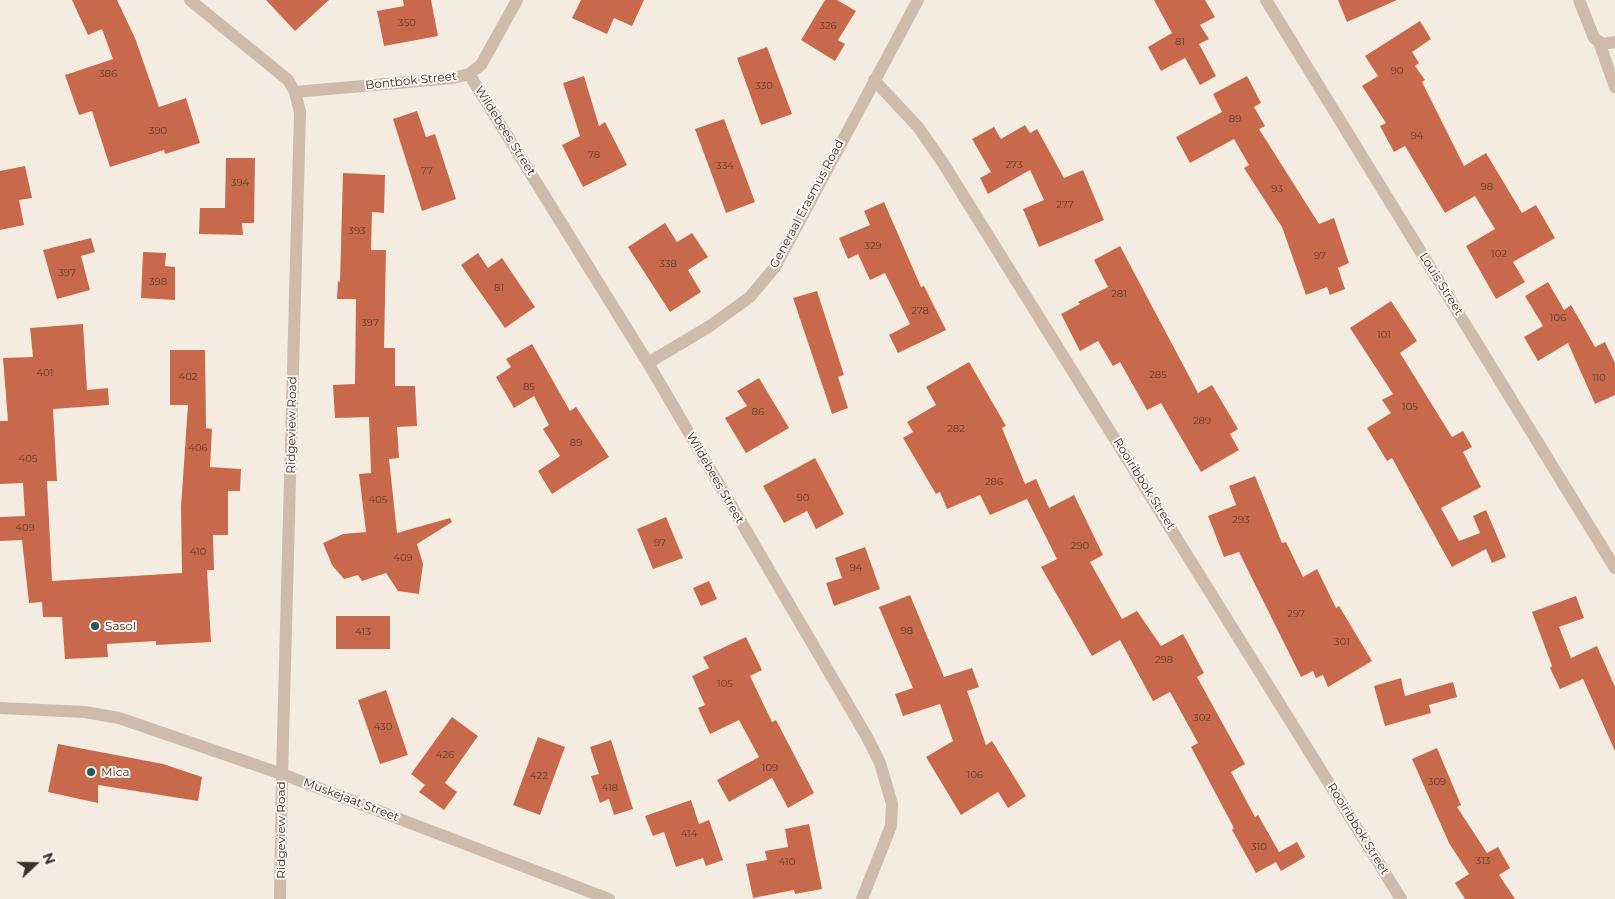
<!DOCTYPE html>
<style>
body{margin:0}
#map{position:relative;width:1615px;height:899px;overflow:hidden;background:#f4ebe1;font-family:Montserrat,sans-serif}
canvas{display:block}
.north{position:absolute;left:10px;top:839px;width:50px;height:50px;-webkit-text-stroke:4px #fbf5ee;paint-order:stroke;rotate:69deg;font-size:14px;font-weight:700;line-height:20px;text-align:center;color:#3b302b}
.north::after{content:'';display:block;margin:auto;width:18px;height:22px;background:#3b302b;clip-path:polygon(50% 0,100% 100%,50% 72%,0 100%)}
</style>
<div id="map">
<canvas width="1615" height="899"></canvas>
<div class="north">N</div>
</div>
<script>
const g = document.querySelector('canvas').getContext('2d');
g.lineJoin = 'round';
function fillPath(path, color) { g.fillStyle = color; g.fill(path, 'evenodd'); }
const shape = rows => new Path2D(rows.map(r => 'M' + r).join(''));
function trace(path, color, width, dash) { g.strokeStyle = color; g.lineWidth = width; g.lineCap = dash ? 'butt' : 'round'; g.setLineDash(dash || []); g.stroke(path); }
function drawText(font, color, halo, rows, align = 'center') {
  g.font = font + ' Montserrat,sans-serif'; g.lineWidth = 4; g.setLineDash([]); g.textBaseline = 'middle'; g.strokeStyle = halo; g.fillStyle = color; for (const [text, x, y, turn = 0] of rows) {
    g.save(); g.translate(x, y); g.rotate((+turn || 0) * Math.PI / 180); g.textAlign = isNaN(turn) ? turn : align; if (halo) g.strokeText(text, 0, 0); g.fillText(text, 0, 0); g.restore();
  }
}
fillPath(shape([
 [72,0,117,0,135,38,159,107,186,98,200,143,165,154,164,150,110,167,92,111,79,115,65,75,113,59,102,29,88,35],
 [266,0,329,0,295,31],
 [403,0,431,0,438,36,384,46,377,11,404,6],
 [581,0,644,0,632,26,614,18,607,34,572,18],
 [825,0,837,0,856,11,838,40,845,44,835,61,801,40],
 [1154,0,1205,0,1215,17,1200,25,1209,39,1199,44,1216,76,1200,85,1185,58,1161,71,1148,47,1172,33],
 [1338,0,1397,0,1347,22],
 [1420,21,1431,39,1412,52,1419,63,1415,66,1425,80,1422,82,1464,166,1486,153,1522,213,1536,205,1555,238,1513,262,1525,282,1496,299,1466,246,1495,229,1475,196,1445,213,1405,146,1394,152,1380,126,1386,123,1362,86,1378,76,1365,56],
 [767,47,792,114,761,125,737,58],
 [584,76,599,126,605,122,627,165,583,187,562,145,580,136,563,83],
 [1247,76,1261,103,1254,107,1265,126,1259,129,1319,224,1334,218,1349,263,1338,268,1345,289,1330,295,1327,287,1306,295,1282,227,1244,168,1249,165,1234,139,1190,163,1176,137,1222,112,1213,94],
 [417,111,426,137,435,134,456,199,422,211,393,119],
 [724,119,755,202,726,213,695,129],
 [1025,125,1030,133,1037,129,1064,178,1083,170,1104,220,1039,247,1023,209,1044,200,1030,170,988,194,980,178,991,172,972,139,994,127,1001,139],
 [226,158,255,158,254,223,242,223,243,235,199,234,200,208,225,208],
 [25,166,32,198,19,200,24,225,0,230,0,171],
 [343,173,385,175,384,213,372,212,371,250,386,250,384,348,395,348,395,386,415,386,417,426,397,427,399,458,389,459,397,533,450,518,452,522,417,544,423,564,419,594,398,591,386,573,362,581,358,575,344,579,332,565,323,543,343,534,366,532,359,474,371,473,369,417,335,418,333,385,355,384,356,299,337,299,338,281,340,282],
 [884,202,921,287,924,286,946,330,898,353,889,335,910,324,885,273,870,280,858,254,848,259,839,238,870,225,864,211],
 [665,223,677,242,692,233,708,257,688,270,701,292,670,312,628,247],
 [91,238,95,252,81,256,90,290,57,299,43,250],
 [1120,246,1198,393,1212,385,1238,429,1230,434,1239,450,1201,472,1161,403,1147,410,1120,362,1113,366,1098,341,1080,351,1061,314,1080,304,1078,302,1108,287,1094,260],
 [143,252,166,253,165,266,175,267,175,300,141,298],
 [478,253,488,268,502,258,535,307,505,328,461,265],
 [1548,282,1564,310,1571,305,1595,347,1605,342,1615,363,1615,395,1595,404,1568,343,1538,361,1524,337,1543,326,1525,296],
 [817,291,844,375,838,377,848,408,832,414,793,298],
 [1391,301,1417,341,1400,353,1452,437,1463,431,1472,447,1463,452,1481,487,1441,508,1459,541,1480,533,1473,516,1486,510,1506,557,1492,563,1486,549,1452,567,1392,458,1387,461,1367,428,1391,413,1382,400,1393,394,1350,328],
 [83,324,87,390,108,388,109,405,53,409,57,481,47,481,52,581,182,573,181,507,188,405,170,405,170,350,205,350,206,428,212,429,210,467,241,469,240,491,228,491,228,535,213,535,214,570,207,570,211,642,156,645,156,641,107,644,108,657,65,659,62,617,43,617,42,602,29,603,22,540,0,541,0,517,25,516,23,483,0,484,0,421,8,421,3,358,33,357,30,328],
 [532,344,570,411,576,407,609,457,552,494,538,471,560,456,543,429,549,425,534,396,514,408,496,377,511,367,506,359],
 [969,362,1006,426,1002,428,1025,484,1036,479,1049,508,1074,495,1103,555,1090,562,1122,619,1137,611,1161,646,1183,634,1204,673,1197,677,1245,764,1231,772,1255,817,1258,815,1279,852,1297,842,1305,857,1281,871,1276,862,1256,873,1232,830,1234,828,1191,747,1198,743,1170,692,1153,701,1120,640,1092,656,1041,567,1057,559,1027,499,990,515,980,495,947,509,940,492,936,494,903,438,913,432,907,422,936,405,926,387],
 [759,378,789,428,746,453,725,418,747,406,737,391],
 [815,458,844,514,816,529,807,511,784,523,763,486],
 [1255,476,1282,543,1286,542,1303,577,1317,569,1336,608,1339,606,1372,661,1328,687,1323,675,1316,678,1313,671,1301,677,1239,552,1224,557,1208,516,1236,505,1229,486],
 [666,517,683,558,653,569,637,529],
 [865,547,880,589,834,606,826,583,842,578,835,558],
 [709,581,717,599,701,606,693,588],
 [910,595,944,677,972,668,979,687,967,691,986,745,992,741,1026,796,1008,808,998,792,961,815,926,757,953,741,940,704,903,716,895,694,913,688,879,607],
 [1576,596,1584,618,1559,627,1571,658,1597,646,1615,687,1615,751,1583,679,1560,689,1550,668,1552,666,1532,612],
 [336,616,390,616,390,649,336,649],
 [746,637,762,670,750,676,772,722,776,720,814,793,788,808,772,778,729,802,717,780,759,757,739,720,710,734,698,708,705,705,692,676,709,668,703,657],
 [1401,678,1405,696,1453,682,1457,697,1429,705,1431,713,1385,726,1374,686],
 [386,690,408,755,380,764,358,700],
 [452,717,478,736,445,783,457,792,444,810,419,792,425,785,411,774],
 [538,737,565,747,540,815,513,805],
 [611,740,633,809,614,815,609,799,600,803,591,776,599,774,590,747],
 [58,744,163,764,202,777,198,801,98,785,98,803,48,792],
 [1437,748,1461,805,1457,807,1487,853,1498,847,1510,868,1499,875,1515,899,1465,899,1455,883,1469,874,1449,843,1412,759],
 [691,800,699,824,709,820,723,860,706,866,703,858,676,867,664,832,653,836,645,816],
 [809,824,822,889,795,894,794,890,753,898,746,864,767,860,765,851,788,847,785,829]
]), '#c8694b');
trace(shape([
 [190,0,288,80,295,92,300,112,282,774,280,899],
 [1266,0,1615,568],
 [1579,0,1594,38,1603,44,1615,42],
 [1599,42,1615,87],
 [469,74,648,363,867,737,880,763,892,804,891,826,862,899],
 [874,80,918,127,943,163,1401,899],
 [295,92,453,78,469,74,481,65,517,0],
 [648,363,710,326,750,297,775,267,918,0],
 [0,708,85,712,119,718,282,774,609,899]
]), '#cdbbac', 12);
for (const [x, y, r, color] of [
 [95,626,5,"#1f5a5e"],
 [91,772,5,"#1f5a5e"]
]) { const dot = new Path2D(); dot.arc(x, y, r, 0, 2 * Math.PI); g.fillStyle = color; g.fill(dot); trace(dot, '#fbf5ee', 2); }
drawText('10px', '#5e3e33', null, [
 ["350",407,23],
 ["326",828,26],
 ["81",1180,42],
 ["90",1397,71],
 ["386",108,74],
 ["330",764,86],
 ["89",1235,119],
 ["390",158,131],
 ["94",1417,136],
 ["78",594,155],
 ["273",1014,165],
 ["334",725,166],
 ["77",427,171],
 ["394",240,183],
 ["98",1487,187],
 ["93",1277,189],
 ["277",1065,205],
 ["393",357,231],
 ["329",873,246],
 ["102",1499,254],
 ["97",1320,256],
 ["338",668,264],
 ["397",67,273],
 ["398",158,282],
 ["81",499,288],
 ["281",1119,294],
 ["278",920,311],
 ["106",1558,318],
 ["397",370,323],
 ["101",1384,335],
 ["401",45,373],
 ["285",1158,375],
 ["402",188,377],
 ["110",1599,378],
 ["85",529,387],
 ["105",1410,407],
 ["86",758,412],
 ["289",1202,421],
 ["282",956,429],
 ["89",576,443],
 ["406",198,448],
 ["405",28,459],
 ["286",994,482],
 ["90",803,498],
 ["405",378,500],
 ["293",1241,520],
 ["409",25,528],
 ["97",660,543],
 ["290",1080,546],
 ["410",198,552],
 ["409",403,558],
 ["94",856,568],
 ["297",1296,614],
 ["98",907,631],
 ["413",363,632],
 ["301",1342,642],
 ["298",1164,660],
 ["105",725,684],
 ["302",1202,718],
 ["430",383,727],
 ["426",445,755],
 ["109",770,768],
 ["106",975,775],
 ["422",539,776],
 ["309",1437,782],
 ["418",610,788],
 ["414",689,834],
 ["310",1259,847],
 ["313",1483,861],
 ["410",787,862]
]);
drawText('12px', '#3b302b', '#fbf5ee', [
 ["Bontbok Street",411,81,-6],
 ["Wildebees Street",505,131,58],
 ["Generaal Erasmus Road",807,204,-62],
 ["Louis Street",1441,284,58],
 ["Ridgeview Road",292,425,-89],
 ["Wildebees Street",715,478,60],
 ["Rooiribbok Street",1144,484,58],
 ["Muskejaat Street",351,800,21],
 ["Rooiribbok Street",1358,829,58],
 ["Ridgeview Road",281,830,-90]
]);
drawText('12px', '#3b302b', '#fbf5ee', [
 ["Sasol",105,626],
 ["Mica",101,772]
], 'left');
</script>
